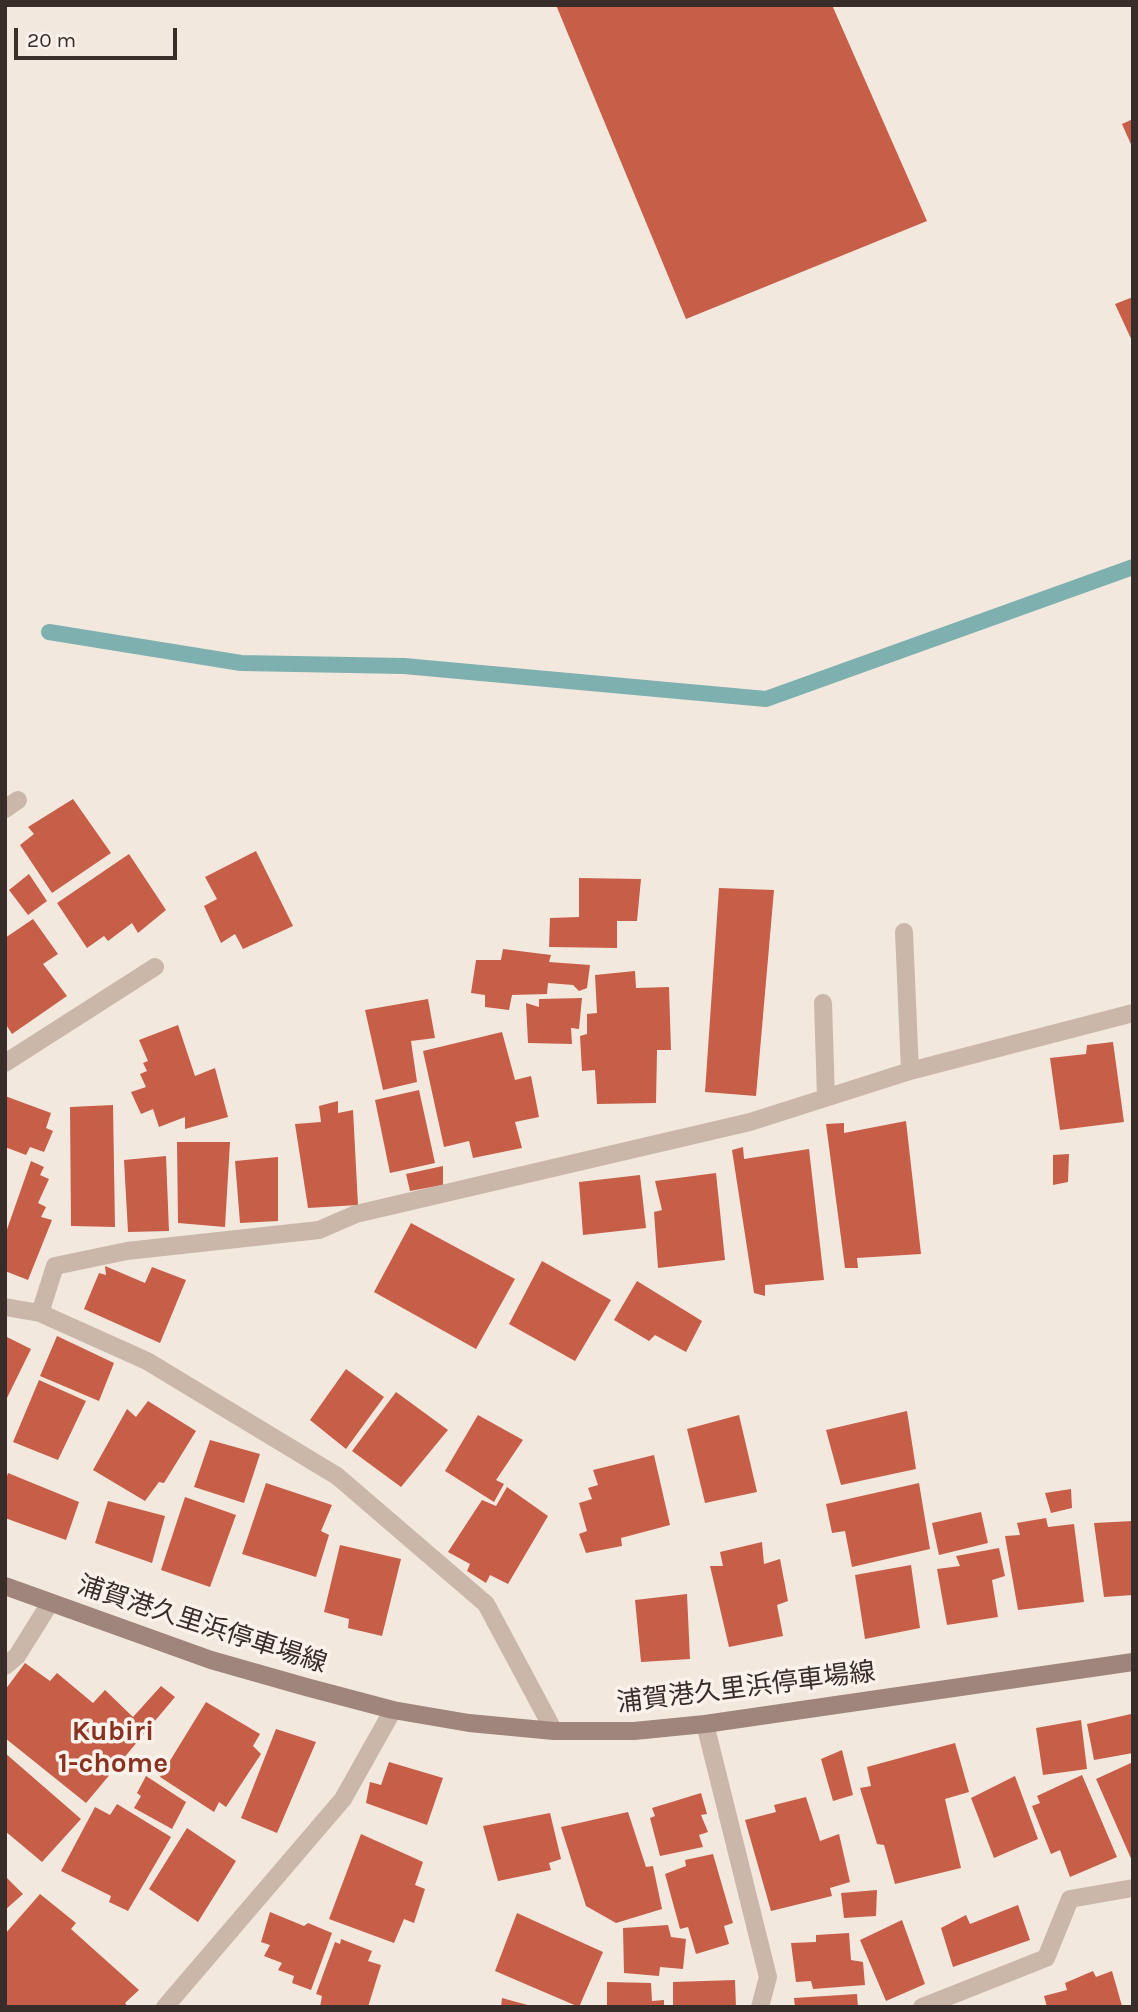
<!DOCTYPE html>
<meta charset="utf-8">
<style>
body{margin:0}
#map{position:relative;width:1138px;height:2012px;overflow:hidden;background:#f3e8de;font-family:Karla,sans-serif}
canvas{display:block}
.frame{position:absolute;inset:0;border:7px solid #392d29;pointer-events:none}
.scale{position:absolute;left:14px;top:28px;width:163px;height:32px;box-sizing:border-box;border:4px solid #392d29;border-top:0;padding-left:9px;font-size:21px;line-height:24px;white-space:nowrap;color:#392d29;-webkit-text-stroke:5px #faf2eb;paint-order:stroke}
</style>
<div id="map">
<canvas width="1138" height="2012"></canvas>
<div class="frame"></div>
<div class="scale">20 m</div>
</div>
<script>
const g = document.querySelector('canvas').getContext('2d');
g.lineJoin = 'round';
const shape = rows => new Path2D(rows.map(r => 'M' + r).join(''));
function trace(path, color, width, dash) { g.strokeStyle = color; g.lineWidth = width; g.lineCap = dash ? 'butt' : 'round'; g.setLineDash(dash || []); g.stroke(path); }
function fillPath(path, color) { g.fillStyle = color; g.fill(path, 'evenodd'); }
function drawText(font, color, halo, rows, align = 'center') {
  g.font = font + ' Karla,"Noto Sans JP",sans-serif'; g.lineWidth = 7; g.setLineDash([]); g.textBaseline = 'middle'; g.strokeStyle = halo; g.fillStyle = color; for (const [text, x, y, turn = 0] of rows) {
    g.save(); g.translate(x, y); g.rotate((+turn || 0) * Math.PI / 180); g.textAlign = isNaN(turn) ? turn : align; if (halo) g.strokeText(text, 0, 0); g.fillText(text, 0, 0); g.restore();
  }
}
trace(shape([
 [49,632,241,663,404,666,766,699,1133,567]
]), '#7db0af', 16);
fillPath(shape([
 [556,5,832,5,927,221,686,319],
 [1133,119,1133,149,1122,124],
 [1133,297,1133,343,1115,304],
 [73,799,111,853,52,893,20,845,34,834,28,827],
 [256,851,293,926,243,949,235,934,221,943,204,906,217,899,205,877],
 [129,854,166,910,138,933,132,923,108,941,104,936,87,948,57,903],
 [29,874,47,901,28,915,9,890],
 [579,878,641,879,637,921,617,921,617,948,549,947,550,918,579,917],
 [719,888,774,890,756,1096,705,1092],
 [33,919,58,954,43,964,67,996,12,1034,5,1023,5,938],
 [503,949,551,955,549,962,590,965,587,988,579,991,573,985,548,983,547,994,512,995,509,1010,485,1007,485,995,471,993,476,960,501,960],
 [635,971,636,988,669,987,671,1050,657,1050,656,1103,597,1104,595,1070,582,1071,580,1036,587,1034,587,1014,597,1013,595,975],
 [582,998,579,1029,571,1028,572,1044,528,1043,526,1003,539,1007,539,999],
 [428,999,435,1038,411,1041,417,1082,383,1090,365,1010],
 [178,1025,195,1076,215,1068,228,1117,185,1129,185,1117,159,1127,153,1109,141,1114,131,1092,146,1087,140,1074,147,1071,143,1063,148,1061,139,1040],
 [502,1032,515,1080,531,1076,539,1117,515,1122,522,1148,473,1158,469,1141,444,1147,423,1051],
 [1113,1042,1124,1122,1060,1130,1050,1058,1086,1054,1087,1045],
 [419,1090,435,1163,390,1173,375,1100],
 [5,1096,51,1113,46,1128,53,1131,44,1152,30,1147,26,1155,5,1147],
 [338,1101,338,1113,353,1110,358,1205,308,1208,295,1124,321,1122,319,1106],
 [113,1105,115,1227,71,1226,70,1107],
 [906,1121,921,1254,857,1258,858,1268,845,1268,826,1124,844,1123,844,1133],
 [177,1142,230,1142,225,1227,178,1223],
 [743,1147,744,1159,809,1149,824,1280,765,1285,765,1296,754,1293,732,1150],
 [1069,1154,1068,1182,1053,1185,1053,1155],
 [166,1156,169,1231,128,1232,124,1160],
 [278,1157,278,1221,240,1223,235,1161],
 [31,1161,44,1167,40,1175,49,1179,38,1203,46,1207,41,1217,52,1220,28,1280,5,1271,5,1235],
 [443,1166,443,1185,410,1191,406,1174],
 [716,1173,725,1260,658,1268,654,1212,662,1210,655,1181],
 [640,1175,646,1228,583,1235,579,1182],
 [411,1223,515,1279,476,1349,374,1292],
 [542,1261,611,1300,575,1361,509,1324],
 [105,1266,145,1283,152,1267,186,1280,160,1343,84,1309,99,1273,106,1275],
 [637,1281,702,1321,686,1352,655,1335,649,1341,614,1320],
 [5,1336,31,1349,5,1402],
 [57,1336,114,1363,99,1401,40,1376],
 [346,1369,384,1397,346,1449,310,1420],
 [39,1380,86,1401,58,1460,13,1442],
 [396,1392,448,1430,401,1487,352,1451],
 [148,1401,196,1431,164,1483,159,1482,145,1501,93,1470,127,1409,136,1417],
 [907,1411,916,1469,841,1485,826,1430],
 [478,1415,523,1440,496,1480,504,1484,494,1502,445,1471],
 [739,1415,757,1492,705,1503,687,1429],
 [210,1440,260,1454,244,1503,194,1487],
 [654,1455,670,1525,621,1538,622,1546,586,1553,579,1534,587,1531,579,1503,592,1499,588,1488,598,1485,593,1470],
 [8,1473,79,1502,66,1540,5,1518,5,1484],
 [266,1483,332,1505,321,1531,329,1535,316,1577,242,1554],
 [919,1483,930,1549,852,1567,845,1531,832,1533,826,1504],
 [507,1487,548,1516,508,1584,490,1575,486,1583,467,1571,470,1564,448,1552,482,1500,496,1506],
 [1071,1489,1072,1508,1051,1513,1045,1493],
 [185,1497,236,1515,210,1587,161,1570],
 [108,1501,165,1516,152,1563,95,1543],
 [981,1512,988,1543,939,1555,932,1523],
 [1046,1518,1048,1527,1074,1524,1084,1602,1018,1610,1005,1536,1020,1535,1017,1523],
 [1133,1521,1133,1595,1104,1597,1094,1523],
 [762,1542,764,1564,780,1559,788,1601,777,1605,783,1636,729,1647,710,1566,723,1566,720,1552],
 [340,1545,401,1559,382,1636,348,1628,349,1619,324,1612],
 [999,1548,1005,1576,992,1580,998,1617,947,1625,937,1569,960,1566,956,1556],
 [911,1565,920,1628,865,1639,855,1575],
 [687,1594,690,1659,641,1662,635,1600],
 [25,1663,50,1681,57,1673,93,1703,105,1690,133,1717,161,1686,175,1697,86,1803,5,1738,5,1690],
 [206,1702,260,1734,253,1746,261,1754,226,1807,219,1802,214,1812,160,1777],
 [1131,1714,1133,1753,1094,1760,1087,1724],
 [1081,1720,1087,1769,1043,1775,1036,1728],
 [276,1729,316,1742,277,1833,241,1818],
 [955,1743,969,1792,945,1799,961,1868,895,1884,884,1845,877,1844,860,1788,871,1786,867,1767],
 [842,1750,853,1795,833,1801,821,1759],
 [5,1753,81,1819,42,1862,5,1831],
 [389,1762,443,1778,427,1825,366,1803,370,1782,381,1785],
 [1133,1762,1133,1863,1096,1779],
 [1082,1775,1117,1857,1070,1877,1060,1850,1051,1854,1032,1806,1040,1803,1037,1796],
 [146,1776,186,1802,172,1829,134,1808,141,1796,137,1793],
 [1015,1776,1038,1839,994,1858,971,1798],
 [701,1793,707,1814,701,1815,708,1832,699,1835,703,1847,660,1856,650,1818,655,1816,652,1808],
 [806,1797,820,1841,839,1834,850,1882,830,1888,832,1896,771,1911,745,1820,776,1812,774,1805],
 [117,1804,171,1837,128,1911,109,1902,111,1896,61,1871,95,1807,110,1815],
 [628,1812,646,1867,653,1866,662,1909,616,1923,586,1906,561,1827],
 [550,1813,561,1859,549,1863,551,1870,498,1881,483,1826],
 [187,1828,236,1861,198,1922,149,1889],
 [361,1834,423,1862,415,1885,425,1889,414,1923,404,1919,394,1943,329,1919],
 [713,1854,733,1923,724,1926,729,1944,696,1954,688,1927,680,1929,665,1874,686,1866,685,1860],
 [5,1876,23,1894,5,1910],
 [877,1890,876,1916,844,1918,841,1893],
 [40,1894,76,1923,71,1929,139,1990,125,2003,128,2007,5,2007,5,1934],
 [1018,1905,1030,1940,953,1967,941,1928,966,1915,970,1924],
 [270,1912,304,1926,308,1923,332,1933,311,1990,292,1983,294,1976,278,1970,282,1963,264,1956,270,1945,261,1942],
 [517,1913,603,1952,579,2007,495,1971],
 [902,1920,925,1984,886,2001,860,1940],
 [668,1925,671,1937,686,1939,683,1969,660,1967,659,1976,624,1973,623,1928],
 [849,1933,851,1960,863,1962,865,1985,813,1989,811,1981,796,1982,791,1943,816,1942,816,1935],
 [341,1939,372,1951,368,1961,381,1965,368,2007,320,2007,322,1996,316,1994,335,1942,340,1944],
 [1093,1971,1096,1977,1112,1971,1122,2006,1047,2007,1044,1996,1067,1990,1065,1983],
 [735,1980,736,2007,673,2007,673,1982],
 [607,1982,651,1983,652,2001,664,2000,664,2007,607,2007],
 [857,1994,858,2007,795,2007,794,1998],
 [502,1998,531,2006,531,2007,501,2007]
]), '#c75e48');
trace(shape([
 [904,932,910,1071],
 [823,1003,826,1097],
 [5,1063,155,967],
 [5,1307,40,1313,147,1361,337,1476,486,1604,554,1731],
 [40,1313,55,1266,127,1251,319,1230,356,1214,750,1122,910,1071,1133,1013],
 [5,1666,17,1656,50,1603],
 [705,1724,768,1977,760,2007],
 [165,2007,343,1799,393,1710],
 [922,2007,1046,1958,1070,1899,1133,1888]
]), '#cbb7aa', 18);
trace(shape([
 [5,809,18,800]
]), '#cbb7aa', 18);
trace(shape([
 [5,1586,211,1660,306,1687,393,1710,469,1723,554,1731,634,1731,705,1724,1133,1662]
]), '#9f857b', 18);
drawText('26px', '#392d29', '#faf2eb', [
 ["浦賀港久里浜停車場線",202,1625,18],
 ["浦賀港久里浜停車場線",746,1688,-7]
]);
drawText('bold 28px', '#893222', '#faf2eb', [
 ["Kubiri",113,1732],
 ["1-chome",113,1764]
]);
</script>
